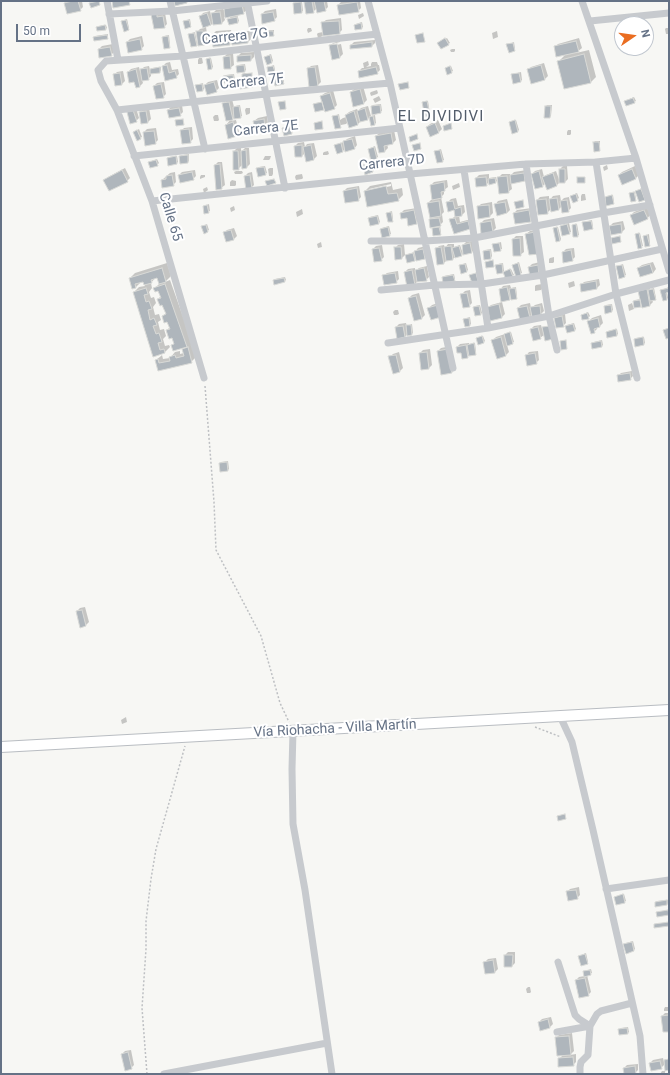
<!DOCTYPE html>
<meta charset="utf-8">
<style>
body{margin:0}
#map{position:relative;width:670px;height:1075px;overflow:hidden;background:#f7f7f4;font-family:Roboto,sans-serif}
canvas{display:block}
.frame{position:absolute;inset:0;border:2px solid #657286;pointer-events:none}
.north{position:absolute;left:614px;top:16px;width:40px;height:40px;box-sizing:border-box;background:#fff;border:1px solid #c1c7cf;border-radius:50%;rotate:77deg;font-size:11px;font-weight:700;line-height:16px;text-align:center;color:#657286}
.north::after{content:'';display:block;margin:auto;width:14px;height:18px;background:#ea6d21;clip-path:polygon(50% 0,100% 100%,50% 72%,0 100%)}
.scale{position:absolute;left:16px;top:24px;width:65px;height:18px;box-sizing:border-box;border:2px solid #657286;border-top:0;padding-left:5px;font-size:12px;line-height:14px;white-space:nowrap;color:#657286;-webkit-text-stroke:3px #fff;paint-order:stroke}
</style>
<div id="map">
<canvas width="670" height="1075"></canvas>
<div class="frame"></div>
<div class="north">N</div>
<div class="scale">50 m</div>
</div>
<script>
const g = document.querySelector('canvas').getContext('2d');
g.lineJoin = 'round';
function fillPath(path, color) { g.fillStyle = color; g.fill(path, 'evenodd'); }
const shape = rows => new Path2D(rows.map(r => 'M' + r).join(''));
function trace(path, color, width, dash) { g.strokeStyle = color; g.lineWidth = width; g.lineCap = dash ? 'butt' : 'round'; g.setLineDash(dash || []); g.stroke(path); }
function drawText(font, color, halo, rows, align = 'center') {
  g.font = font + ' Roboto,sans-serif'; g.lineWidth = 4; g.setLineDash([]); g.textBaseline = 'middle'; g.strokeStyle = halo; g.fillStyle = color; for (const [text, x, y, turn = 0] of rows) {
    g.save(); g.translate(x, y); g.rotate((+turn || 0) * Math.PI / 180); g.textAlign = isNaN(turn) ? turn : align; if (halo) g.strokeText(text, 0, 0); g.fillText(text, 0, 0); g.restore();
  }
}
fillPath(shape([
 [68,1,82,1,83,7,80,10,65,3],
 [306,1,327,1,328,7,325,10,317,8,313,12,305,2],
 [351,1,360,1,361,8,358,11,338,5,341,2],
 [296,2,302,2,303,11,301,12,294,4],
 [245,3,247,10,243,13,237,14,239,21,238,22,229,19,232,15,224,17,225,20,222,23,214,22,211,25,206,27,208,41,205,44,197,32,200,29,204,28,200,17,203,13,210,11,211,15,216,10,223,9,223,10,228,6],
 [276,9,277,17,274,20,262,14,265,11],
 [165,13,167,24,164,27,152,14],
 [363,13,364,16,359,19,358,15],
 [341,18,342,30,339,33,323,36,318,38,317,34,318,33,323,32,322,23,326,20],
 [127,19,129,28,128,30,122,21],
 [190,19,191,25,190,26,184,21],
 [362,22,363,27,362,28,355,25,356,24],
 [106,25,107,28,106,29,98,27,99,26],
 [308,28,311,28,312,31,308,33,307,30],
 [666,28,669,28,669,34,666,34,665,29],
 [231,30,232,35,235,32,250,31,251,39,248,42,232,41,229,44,213,34,216,31],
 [267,30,274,30,274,34,273,35,265,32],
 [497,31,498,37,493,39,492,33],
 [195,32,197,43,198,43,196,45,189,34],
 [108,34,108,37,107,38,94,37,95,36],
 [169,35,170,46,169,47,163,37,164,36],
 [142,36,144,46,141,49,127,42,130,39],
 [447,38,450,43,441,48,440,42],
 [579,38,582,48,576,53,589,50,596,77,591,82,565,88,559,61,566,54,555,47,558,44],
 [375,40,375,43,372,46,351,45,354,42],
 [340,41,340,42,332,44,332,46,341,44,343,54,340,57,330,46,333,43],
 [514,42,515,49,514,50,507,45],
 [113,44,114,52,111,55,99,49,102,46],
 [452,49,455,49,455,51,454,52,451,52,450,50],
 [254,52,254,57,251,60,238,56,241,53],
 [233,53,234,65,230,68,224,57,227,54],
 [271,54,273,61,272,62,265,57],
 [199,58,202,58,203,63,201,64,198,64,198,60],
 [208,58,211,58,213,67,212,68,207,60],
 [368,61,369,65,366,67,371,66,371,64,372,62,377,62,378,65,379,65,380,70,377,73,359,71,362,68,364,68,363,63],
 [170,62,172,70,178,69,179,74,176,77,166,79,163,66,166,63],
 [544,63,548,76,544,80,528,70,531,67],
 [245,64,246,70,245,71,238,72,237,66,238,65],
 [274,65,275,70,274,71,268,68],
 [318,65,321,82,318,85,308,69,311,66],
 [149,66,150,70,152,68,161,67,161,70,160,72,151,73,151,76,148,79,142,80,143,83,140,86,128,72,131,69,139,67,140,71,144,67],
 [451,66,453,71,447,74,446,68],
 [123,71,125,81,122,84,114,75,117,72],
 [521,72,522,80,521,81,514,83,512,75,514,74],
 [244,73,252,73,252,79,250,81,253,81,254,85,253,86,240,84,241,82,248,81,243,74],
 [234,74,235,80,234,81,224,76,226,75],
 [283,77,284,82,283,83,275,79,276,78],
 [217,80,219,88,216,91,205,85,208,82],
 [164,82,166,94,163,97,154,86,157,83],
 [203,83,204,89,203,90,197,85],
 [363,86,367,100,364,103,351,92,354,89],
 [333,90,337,105,334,108,325,107,323,109,314,104,316,103,323,102,321,96,325,93],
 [377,90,378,93,377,94,371,96,370,93,371,92],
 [379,96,381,100,375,103,373,99],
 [634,97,636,101,634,102,625,101],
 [232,99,234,107,235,106,240,105,242,116,240,117,234,118,231,121,236,120,239,132,236,135,226,125,231,119,223,104,226,101],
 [424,101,428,101,430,114,429,115,423,103],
 [381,104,382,111,380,112,372,106,373,105],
 [182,105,183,112,180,115,168,110,171,107],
 [547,105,552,105,551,116,550,117,545,107],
 [368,106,371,116,375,115,376,123,375,124,370,117,368,119,361,121,358,124,350,127,348,122,346,124,341,125,340,127,333,117,339,114,340,120,343,118,347,117,346,115,349,112,357,109,358,111,361,108],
 [136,108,139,118,136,121,128,113],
 [149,108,151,119,148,122,142,123,140,112,143,109],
 [246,108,250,108,250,113,249,114,246,115,245,110],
 [215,115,218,115,219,120,218,121,214,121,213,117],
 [267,116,268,123,265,126,256,128,254,121,258,118],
 [438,120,442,129,439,132,430,135,427,127,430,124],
 [516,120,519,130,518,131,510,122],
 [292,126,293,131,292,133,285,134,283,128,285,127],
 [192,127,193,139,190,142,181,131,184,128],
 [156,128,158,140,155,143,144,132,147,129],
 [139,129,142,137,138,139,134,132],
 [394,130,396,140,393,143,387,144,388,148,385,151,380,152,376,136,379,133],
 [568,130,571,130,571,134,570,135,567,135,567,132],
 [355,136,357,145,354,149,346,148,343,151,337,153,335,145,337,144,344,142,347,139],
 [595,141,600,141,600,149,599,150,594,142],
 [304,142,305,147,307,144,314,143,317,156,314,159,305,153,302,156,296,156,295,146,298,143],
 [375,146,378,157,373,159,376,168,373,171,364,165,367,162,372,160,369,149],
 [237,148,241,148,241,152,245,148,249,148,250,164,247,167,243,167,243,164,238,169,234,151],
 [441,149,444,160,442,161,435,152],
 [328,151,329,154,327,155,323,155,323,153,324,152],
 [189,154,189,161,188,162,180,156,182,155],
 [177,156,178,162,177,163,168,158,169,157],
 [265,156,271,156,270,159,269,160,263,160],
 [157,159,159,163,157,165,149,162],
 [218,162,222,162,225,185,221,188,215,165],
 [607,165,608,169,604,171,603,167],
 [265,166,267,173,265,174,257,169,259,167],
 [563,166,567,166,568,179,565,182,560,182,557,185,547,189,545,183,543,186,532,174,535,171,542,169,544,177,546,175,556,171,560,182,560,169],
 [635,166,639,175,636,178,622,184,619,175,622,172],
 [125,168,130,178,127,181,105,180,108,177],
 [270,168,273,168,273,174,272,176,269,176,268,169],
 [195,170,196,176,193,179,179,175,182,172],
 [527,170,525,181,511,183,512,189,508,192,499,177,502,174,510,174,510,176,514,172],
 [236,171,242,171,243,173,241,174,235,174,234,172],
 [175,172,176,182,173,185,162,180,170,173],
 [252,172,254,185,251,188,245,176,248,173],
 [302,174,303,178,302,179,296,180,295,177,296,175],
 [489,174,489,178,496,177,497,181,496,182,490,181,486,185,476,178,479,175],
 [201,175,205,175,205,177,200,179,200,177],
 [232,180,236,181,236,185,235,186,230,186,230,182],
 [447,180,448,187,444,190,444,194,441,197,444,212,442,214,443,222,440,225,441,233,440,234,433,228,436,226,431,226,428,203,431,200,433,200,431,185,434,182],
 [391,182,393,190,402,188,403,195,398,200,365,191,370,186],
 [391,184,391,186,369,191,369,189],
 [459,183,460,187,453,190,452,186],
 [359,186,361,197,358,200,344,191,347,188],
 [207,187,208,190,204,193,203,189],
 [642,188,645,197,635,193,636,199,635,200,631,194],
 [577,193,579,198,573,202,571,196],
 [582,194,585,194,586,200,581,201,581,196],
 [560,195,561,201,564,198,569,197,571,208,568,211,562,206,559,209,552,208,547,213,537,200,540,197,549,196,549,201,553,196],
 [613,195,614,202,613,203,606,197,607,196],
 [456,198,458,206,464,205,465,212,462,215,459,215,460,222,471,219,472,225,454,232,451,220,454,217,456,216,455,209,447,203,451,199],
 [507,199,510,210,507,213,495,205,498,201],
 [492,202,493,213,490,216,479,218,478,207,481,204],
 [209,204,210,211,205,213,204,206],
 [234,206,235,210,231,212,230,208],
 [647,207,650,215,647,219,631,215,634,212],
 [417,208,419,220,416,223,401,213,404,210],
 [532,208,534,218,530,221,514,213,517,210],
 [302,209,303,214,297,217,296,212],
 [392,211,393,219,392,221,387,213],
 [378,215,380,222,379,223,369,218,370,217],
 [494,218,496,228,493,231,481,223,484,220],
 [592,220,593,227,592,228,583,223,584,222],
 [623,221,625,229,622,232,610,226,613,223],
 [569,223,571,232,569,233,561,226,562,225],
 [207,224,209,230,204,233,202,227],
 [574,224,577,224,579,235,577,236,573,225],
 [389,226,391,234,389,235,381,229,382,228],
 [555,227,558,227,561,239,560,241,554,228],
 [234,228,237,236,234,239,224,233,227,230],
 [538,230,538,253,526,234,530,231],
 [637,233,640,233,643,246,639,247,636,234],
 [649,234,650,244,649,245,644,236],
 [516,236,523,236,524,252,520,255,513,239],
 [473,241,475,249,472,252,463,245,466,242],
 [321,242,322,247,318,248,317,244],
 [501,242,502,249,495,251,493,245],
 [404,244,405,255,402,258,395,248,398,245],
 [448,244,454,244,454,247,460,245,463,254,462,255,456,256,453,259,447,260,444,263,436,249,439,246,444,245,445,248],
 [382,245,384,257,381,260,373,249,376,246],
 [426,246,427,255,424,258,416,258,414,260,406,255,408,254,415,252,418,248],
 [574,248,575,257,572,260,563,252,566,249],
 [491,249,492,256,491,258,485,258,484,252,485,250],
 [554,257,554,262,553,263,549,263,549,259,550,258],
 [519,262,522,273,516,275,513,265],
 [540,262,539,274,529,267,532,264],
 [653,262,656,269,653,273,638,268,642,265],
 [167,263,171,276,165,282,170,280,192,342,196,357,191,362,159,370,156,360,161,356,162,355,163,359,170,358,175,352,180,351,180,354,184,353,183,347,172,346,175,343,173,337,167,330,170,327,168,321,163,316,166,313,163,304,158,299,161,296,159,290,154,289,159,284,157,277,156,277,151,283,152,288,149,292,151,298,154,297,156,303,153,307,155,315,159,314,161,320,158,322,160,330,164,329,166,336,163,339,165,346,169,345,170,347,165,352,154,356,134,292,139,287,145,286,143,280,136,287,130,278,135,273],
 [466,263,468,270,466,272,460,265],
 [503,263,504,271,502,272,496,265,498,264],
 [623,264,626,275,624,276,617,267],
 [427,266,429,277,426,280,418,281,415,284,405,272,408,269,415,268,415,271,419,268],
 [511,269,514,275,512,276,506,271],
 [398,271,399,279,396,282,383,276,387,273],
 [454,274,455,279,454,280,443,277,444,276],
 [285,277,286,280,284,282,274,280,275,279],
 [599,279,600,285,597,288,581,285,584,282],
 [574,281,575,286,569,288,568,283],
 [542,284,542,289,541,290,535,291,535,286,536,285],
 [510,285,511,288,516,287,517,297,516,298,511,297,510,299,500,290,503,286],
 [650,287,650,289,654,288,656,298,652,300,653,302,650,305,643,307,642,305,641,306,634,301,635,300,641,299,639,291],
 [669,287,669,291,667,292,668,298,667,299,661,290],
 [470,290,472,303,469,306,462,294,465,291],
 [419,293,425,315,422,318,409,298,412,295],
 [441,302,444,313,429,308,432,305],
 [502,302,505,314,502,317,491,319,488,308,491,305],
 [530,303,531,308,535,305,542,303,544,311,541,314,533,314,529,317,518,308,521,305],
 [632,303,634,309,629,311,628,305],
 [612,304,613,310,612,311,606,312,605,307,606,305],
 [480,305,482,313,481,314,474,307,475,306],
 [395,310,398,310,399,314,397,315,394,315,393,312],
 [588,312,590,316,588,318,582,315],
 [565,314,566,323,563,326,555,318,558,315],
 [601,315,603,323,600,326,597,327,597,329,594,332,589,321,592,318],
 [470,317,471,324,470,325,464,319],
 [406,323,407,327,409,325,412,324,413,333,412,334,408,334,408,333,405,337,396,327,399,324],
 [574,323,576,329,575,330,566,326,567,325],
 [541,325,544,335,540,338,531,329,534,326],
 [617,329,618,334,617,335,608,337,607,332,608,331],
 [511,332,514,342,507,345,509,352,506,355,493,340,496,337],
 [483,336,485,341,484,342,477,338],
 [644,337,645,343,643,345,635,339,636,338],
 [602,340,603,345,602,346,592,343,594,342],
 [469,343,469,344,475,343,476,352,475,354,470,354,467,358,457,347,460,344],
 [451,346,455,369,452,372,438,351,441,348],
 [430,349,432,365,429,368,422,369,420,353,423,350],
 [538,351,539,360,536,363,526,356,529,352],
 [399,352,403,368,400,371,390,357,393,354],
 [632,371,633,376,630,379,618,376,621,373],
 [228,461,229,469,228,470,220,463,221,462],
 [85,607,89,622,86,625,77,611,80,608],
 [126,717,127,722,122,724,121,720],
 [579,887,580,895,577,898,567,892,570,889],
 [624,894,626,901,624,902,615,897],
 [668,900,668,903,667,905,656,902,657,901],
 [633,941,635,949,634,950,626,943],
 [508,952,515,952,515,963,512,966,505,955],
 [586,953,588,962,587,963,579,956],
 [496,958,498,969,495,972,485,962,488,959],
 [591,969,592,973,587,975,591,992,588,995,576,980,579,977,585,976,584,972,585,971],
 [528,987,530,987,531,992,530,993,527,993,526,989],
 [665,1007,669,1007,669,1011,664,1011,664,1009],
 [665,1013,669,1013,669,1031,662,1016],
 [551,1017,553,1024,550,1027,541,1029,539,1022,542,1019],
 [628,1027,629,1032,628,1033,620,1029,621,1028],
 [572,1033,574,1051,570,1055,576,1054,576,1062,573,1065,559,1059,563,1055,556,1038,559,1035],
 [131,1050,134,1065,131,1068,122,1054,125,1051],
 [663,1058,664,1062,666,1059,669,1059,669,1069,665,1064,661,1068,650,1063,653,1060],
 [638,1064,638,1070,634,1074,625,1074,624,1068,627,1065],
 [662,1071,665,1071,665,1074,660,1074]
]), '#0003');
const building = shape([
 [73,1,78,1,81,11,67,14,64,3,73,1],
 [99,1,100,5,91,8,89,3,99,1],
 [112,1,129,1,130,5,113,8,112,1],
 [174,1,187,1,187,3,175,6,174,1],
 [312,1,314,13,306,14,304,2,312,1],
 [314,1,324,1,326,11,317,13,314,1],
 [301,2,302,13,294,14,293,3,301,2],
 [357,2,359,12,339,15,337,5,357,2],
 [242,5,244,14,225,18,224,9,242,5],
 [220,12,222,24,213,25,211,13,220,12],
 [273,12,275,21,262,24,261,14,273,12],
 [157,13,157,17,163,16,165,28,154,29,151,14,157,13],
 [207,13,211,25,203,28,199,16,207,13],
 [237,17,238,23,229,25,227,19,237,17],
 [126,20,129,30,124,32,121,21,126,20],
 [189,20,191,27,185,29,183,21,189,20],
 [339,21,340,34,323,36,321,22,339,21],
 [361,23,362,29,355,30,354,25,361,23],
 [105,25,106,30,97,31,96,27,105,25],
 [196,31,203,31,205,45,198,46,196,31],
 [264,31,273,31,274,36,265,37,264,31],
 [229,32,230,45,213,47,212,34,229,32],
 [194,33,197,46,191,47,188,34,194,33],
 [423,33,425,42,417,43,415,35,423,33],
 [247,34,248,43,232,45,231,35,247,34],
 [107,35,108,39,94,41,93,37,107,35],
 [168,36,170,48,164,49,162,37,168,36],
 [445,38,449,45,441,49,437,43,445,38],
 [140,39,142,50,128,53,126,42,140,39],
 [576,41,579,52,556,57,554,46,576,41],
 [372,42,372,47,350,49,350,45,372,42],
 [513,43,515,51,509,53,506,44,513,43],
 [337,44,340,58,332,60,329,45,337,44],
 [110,47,112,56,99,58,98,49,110,47],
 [584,54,591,83,564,89,557,61,584,54],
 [251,55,251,61,237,62,237,56,251,55],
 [270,55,272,63,267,65,264,57,270,55],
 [230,56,231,69,224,69,223,57,230,56],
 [210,58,212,69,208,70,206,59,210,58],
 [167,65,169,73,175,71,177,78,165,81,162,66,167,65],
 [244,65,245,72,237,73,236,66,244,65],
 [541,65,545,80,531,84,527,69,541,65],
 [273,66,275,72,268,74,267,67,273,66],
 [450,66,452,73,447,75,445,68,450,66],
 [160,67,160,73,150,74,150,69,160,67],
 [315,67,318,86,309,87,307,68,315,67],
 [376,67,378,74,359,78,358,71,376,67],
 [147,68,149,80,142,81,140,69,147,68],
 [136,69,140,87,136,88,134,82,129,83,127,72,136,69],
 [120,73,122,85,115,86,113,74,120,73],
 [252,73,252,81,242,81,242,74,252,73],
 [519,73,521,82,513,84,511,74,519,73],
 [233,75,234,82,224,83,223,76,233,75],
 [282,78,284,84,275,86,274,79,282,78],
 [252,81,253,87,240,89,239,83,252,81],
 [214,82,217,92,207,95,204,85,214,82],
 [408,82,409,88,400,90,398,84,408,82],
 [161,84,164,98,156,99,153,86,161,84],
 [202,84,203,91,197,92,195,85,202,84],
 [360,89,364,104,353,107,350,92,360,89],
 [330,93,335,109,325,112,320,96,330,93],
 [633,98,635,103,626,106,624,101,633,98],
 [285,101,286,109,280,110,278,102,285,101],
 [427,101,430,116,425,117,422,102,427,101],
 [229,102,233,120,226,121,222,103,229,102],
 [322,102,324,110,315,112,313,104,322,102],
 [380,105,381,113,372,115,371,106,380,105],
 [239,106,241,118,234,119,233,107,239,106],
 [545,106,551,106,550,118,544,118,545,106],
 [179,108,181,116,169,118,167,110,179,108],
 [365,108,368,120,360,122,357,111,365,108],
 [133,110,137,122,130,124,127,112,133,110],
 [146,111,148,123,141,124,139,112,146,111],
 [354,111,358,125,349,128,345,115,354,111],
 [338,115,341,128,335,129,332,116,338,115],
 [373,116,375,125,371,126,369,117,373,116],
 [183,119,184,125,176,126,175,120,183,119],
 [264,119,265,127,255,129,253,121,264,119],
 [515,120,518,132,512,134,509,122,515,120],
 [322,121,323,129,315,130,314,123,322,121],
 [233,122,237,136,228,139,225,125,233,122],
 [435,123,439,133,430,137,426,127,435,123],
 [451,123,452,129,444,131,443,126,451,123],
 [290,126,292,134,284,136,282,128,290,126],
 [189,129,191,143,182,144,180,130,189,129],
 [137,130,141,139,137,141,133,132,137,130],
 [154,131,156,144,145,146,143,132,154,131],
 [391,133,393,144,384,146,385,152,379,153,375,136,391,133],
 [417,134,418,139,410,142,409,137,417,134],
 [352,139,355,149,345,152,343,141,352,139],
 [593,142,599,142,600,151,594,152,593,142],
 [341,143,343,152,337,154,334,145,341,143],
 [420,143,421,149,414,151,412,145,420,143],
 [302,145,302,157,295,157,294,146,302,145],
 [311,145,314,160,306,162,303,147,311,145],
 [374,147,377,159,371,161,368,149,374,147],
 [246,150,247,168,242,169,241,151,246,150],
 [440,150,443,162,437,163,434,151,440,150],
 [233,151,238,151,239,170,233,170,233,151],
 [188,155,188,163,180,164,179,156,188,155],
 [176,156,177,164,168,166,167,158,176,156],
 [156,160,158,166,150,168,148,162,156,160],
 [370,162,373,172,365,175,363,165,370,162],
 [220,164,222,189,216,190,214,165,220,164],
 [264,167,266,175,258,177,256,168,264,167],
 [559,169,565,169,565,183,559,183,559,169],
 [632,169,636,179,622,185,618,175,632,169],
 [122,170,128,182,109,191,103,180,122,170],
 [539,171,543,187,535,189,531,174,539,171],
 [192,172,194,180,180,183,178,175,192,172],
 [524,173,525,181,511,184,510,175,524,173],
 [553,173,557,186,547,190,542,177,553,173],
 [172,175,174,186,162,188,161,180,166,179,166,176,172,175],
 [250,175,252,189,246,190,244,176,250,175],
 [507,176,509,193,499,194,497,177,507,176],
 [486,177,487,186,476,187,475,178,486,177],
 [577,177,585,177,585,183,577,183,577,177],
 [495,178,496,183,489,185,488,179,495,178],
 [274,179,276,183,267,186,265,181,274,179],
 [444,182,445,191,441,192,442,198,432,200,430,185,444,182],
 [386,186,388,194,397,193,399,201,367,207,364,191,386,186],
 [357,188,359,201,345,203,343,191,357,188],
 [641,189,645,200,639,202,635,191,641,189],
 [634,192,636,201,631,202,629,193,634,192],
 [576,194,578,201,573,203,570,196,576,194],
 [612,195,614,204,606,206,605,197,612,195],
 [557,198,559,210,551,212,549,199,557,198],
 [546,199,548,214,538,215,536,200,546,199],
 [523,200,524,207,516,209,514,202,523,200],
 [567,200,569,212,562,213,560,201,567,200],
 [439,201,441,216,430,218,427,203,439,201],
 [453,201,455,209,461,207,462,216,455,217,454,210,448,212,446,202,453,201],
 [505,202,507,213,497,216,494,204,505,202],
 [207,205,209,213,204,214,203,206,207,205],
 [489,205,490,217,478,219,477,206,489,205],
 [414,210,417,224,408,226,407,218,401,219,400,213,414,210],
 [529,210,531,222,515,224,513,213,529,210],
 [644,210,648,219,634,225,630,215,644,210],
 [391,212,393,222,388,222,386,213,391,212],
 [377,216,379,224,370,226,368,218,377,216],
 [439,218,441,226,430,228,429,219,439,218],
 [455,218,457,224,468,221,470,229,454,234,449,219,455,218],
 [491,221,493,232,481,234,480,223,491,221],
 [591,221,593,229,584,231,582,222,591,221],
 [567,224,570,234,562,236,560,226,567,224],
 [576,224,578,237,573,237,572,225,576,224],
 [621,224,622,233,611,235,609,226,621,224],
 [206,225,208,232,204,234,201,226,206,225],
 [388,227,390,236,382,238,380,229,388,227],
 [439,227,441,235,433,236,432,228,439,227],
 [557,227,560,241,556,242,553,228,557,227],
 [231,230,234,240,226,242,223,232,231,230],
 [535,232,539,254,529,255,525,234,535,232],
 [639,233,642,248,638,249,635,234,639,233],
 [647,235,650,246,645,247,643,236,647,235],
 [620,236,621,242,612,244,611,238,620,236],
 [520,238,521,256,513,256,512,239,520,238],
 [470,243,472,253,463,255,462,245,470,243],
 [499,243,501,251,494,252,492,244,499,243],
 [451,246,453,260,446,261,444,247,451,246],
 [459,246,462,256,455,258,452,248,459,246],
 [394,247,401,247,402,259,395,260,394,247],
 [441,247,444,264,437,265,435,248,441,247],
 [379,248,382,261,374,262,372,249,379,248],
 [423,249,425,259,416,261,414,251,423,249],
 [490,250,491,259,484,260,483,251,490,250],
 [571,250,573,261,563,263,562,252,571,250],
 [413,253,415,261,407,263,405,255,413,253],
 [493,260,494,267,486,268,485,262,493,260],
 [518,263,521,275,516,277,512,265,518,263],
 [465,264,467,272,461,274,459,265,465,264],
 [502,264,503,273,497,274,495,265,502,264],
 [650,264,653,273,640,277,637,268,650,264],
 [538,265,539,275,530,276,528,267,538,265],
 [622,265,625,277,619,279,616,266,622,265],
 [162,268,166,282,159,284,157,278,151,280,152,283,144,285,143,282,135,284,136,288,132,289,129,278,162,268],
 [424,268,427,281,417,282,415,270,424,268],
 [510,269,513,277,506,280,503,272,510,269],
 [412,270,415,285,407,287,404,272,412,270],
 [395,273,397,283,384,285,382,275,395,273],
 [476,273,478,281,472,283,469,275,476,273],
 [453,275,455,281,443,283,442,277,453,275],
 [284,278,285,282,274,285,273,280,284,278],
 [596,281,597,289,581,292,580,284,596,281],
 [165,284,187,347,173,351,171,345,174,344,172,338,169,339,166,330,170,329,167,322,164,323,162,316,166,314,162,305,160,306,157,299,161,298,158,291,155,292,153,288,165,284],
 [507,287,510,300,501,302,499,289,507,287],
 [146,288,148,294,144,295,146,302,149,301,152,309,148,310,150,320,154,318,157,325,153,326,156,334,159,333,162,342,158,343,160,350,164,349,165,353,153,357,133,292,146,288],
 [515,288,517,299,511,300,509,289,515,288],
 [669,288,669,292,666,293,667,300,663,301,660,290,669,288],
 [647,289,650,306,642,308,638,291,647,289],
 [653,289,656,300,650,301,648,290,653,289],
 [467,293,470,307,463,308,460,294,467,293],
 [416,296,422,319,414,321,408,298,416,296],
 [640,300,641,307,634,308,633,301,640,300],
 [499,304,502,318,490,321,487,307,499,304],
 [438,305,441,317,431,320,427,308,438,305],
 [611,305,612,312,605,314,604,306,611,305],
 [479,306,481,315,475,316,473,307,479,306],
 [527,306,530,318,520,320,517,308,527,306],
 [540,306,541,315,532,317,530,307,540,306],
 [587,313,589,319,582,320,581,315,587,313],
 [562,316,564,327,556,328,554,318,562,316],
 [469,318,470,326,465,327,463,319,469,318],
 [598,318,600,327,594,329,595,333,591,334,587,321,598,318],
 [573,324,575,331,567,333,565,326,573,324],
 [406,325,411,325,412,335,407,336,406,325],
 [403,326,405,337,397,339,395,327,403,326],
 [550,326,553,339,545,341,542,327,550,326],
 [538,327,541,339,533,341,530,329,538,327],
 [669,328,669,338,666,339,663,330,669,328],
 [616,329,617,336,607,338,606,332,616,329],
 [510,332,513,344,507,346,504,334,510,332],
 [482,336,484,343,478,345,476,338,482,336],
 [501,337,506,356,497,359,491,340,501,337],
 [643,337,644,345,635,347,634,339,643,337],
 [566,340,567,349,561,350,560,341,566,340],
 [601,341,602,347,592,349,591,343,601,341],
 [474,343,476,355,469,356,467,345,474,343],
 [466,345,468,358,462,359,461,353,457,353,456,347,466,345],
 [188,347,192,363,158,371,155,360,158,359,159,363,170,361,169,357,175,355,176,358,184,356,182,349,188,347],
 [448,349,452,373,441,375,437,351,448,349],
 [427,352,429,369,421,370,419,353,427,352],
 [535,353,537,364,527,366,525,355,535,353],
 [396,355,400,372,393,374,388,356,396,355],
 [630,373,631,380,618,382,617,375,630,373],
 [227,462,228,471,220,472,219,463,227,462],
 [82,610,86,626,80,628,76,611,82,610],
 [565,814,566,819,558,821,557,816,565,814],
 [576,890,578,899,568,901,566,891,576,890],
 [623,894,625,903,616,905,614,897,623,894],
 [667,900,667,905,655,907,655,902,667,900],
 [668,910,669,915,657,917,656,912,668,910],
 [669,922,669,926,654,928,654,924,669,922],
 [632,942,634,951,626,954,623,944,632,942],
 [585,954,588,964,581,966,578,956,585,954],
 [504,955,513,955,512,967,504,967,504,955],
 [493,960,495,973,485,974,483,962,493,960],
 [590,970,591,975,584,977,583,971,590,970],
 [585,978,589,996,579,998,575,980,585,978],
 [669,1015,669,1032,663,1032,661,1016,669,1015],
 [548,1019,550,1028,540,1031,538,1022,548,1019],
 [627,1028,628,1034,619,1035,618,1029,627,1028],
 [569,1036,571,1055,557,1056,555,1037,569,1036],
 [128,1052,132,1069,125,1071,121,1054,128,1052],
 [573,1057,574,1066,558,1067,558,1058,573,1057],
 [669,1059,669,1070,665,1071,664,1060,669,1059],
 [660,1061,662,1069,651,1071,649,1063,660,1061],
 [635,1066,636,1074,624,1074,623,1068,635,1066]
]);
fillPath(building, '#afb6bc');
trace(building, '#d8d9d6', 1);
const secondary = shape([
 [1,747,669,710]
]);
trace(secondary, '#b9bdc2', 12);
trace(shape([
 [205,386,214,502,216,550,261,636,280,703,289,722],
 [535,727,561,737],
 [147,1074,142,1008,146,949,146,921,151,879,156,849,185,746]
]), '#bec0c3', 1.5, [2, 2]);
trace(shape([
 [107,1,118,60],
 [170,1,205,149],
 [247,1,285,188],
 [368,1,390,83,453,368],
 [582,1,636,158,669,271],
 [109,14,172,11,267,1],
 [590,21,669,13],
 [117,110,266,94,390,83],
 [134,156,400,128],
 [596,162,616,294,637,378],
 [526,164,549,316,557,350],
 [464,170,488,328],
 [152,201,410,174,526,164,596,162,636,158],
 [371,241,425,241,474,238,603,213,650,205],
 [381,290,435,285,482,284,543,275,662,249],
 [388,343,488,328,549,316,616,294,669,280],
 [204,378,152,201,117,110,101,81,98,70,106,61,183,56,377,34],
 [560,716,572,742,593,830,640,1036,643,1074],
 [293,731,292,769,293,824,305,890,332,1074],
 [606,889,669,880],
 [558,962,575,1015,579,1019,590,1026,588,1055,581,1062,580,1067,580,1074],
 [557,1032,590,1026,597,1014,601,1011,632,1003],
 [164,1074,327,1043]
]), '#c7cace', 7);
trace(secondary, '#fff', 10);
drawText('14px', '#657286', '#fff', [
 ["Carrera 7G",235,37,-6],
 ["Carrera 7F",252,82,-6],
 ["Carrera 7E",266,129,-6],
 ["Carrera 7D",392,163,-6],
 ["Calle 65",170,217,73],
 ["Vía Riohacha - Villa Martín",335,729,-3]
]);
g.letterSpacing = '1px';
drawText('15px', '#535d6b', '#fff', [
 ["EL DIVIDIVI",441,117]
]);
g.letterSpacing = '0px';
</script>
